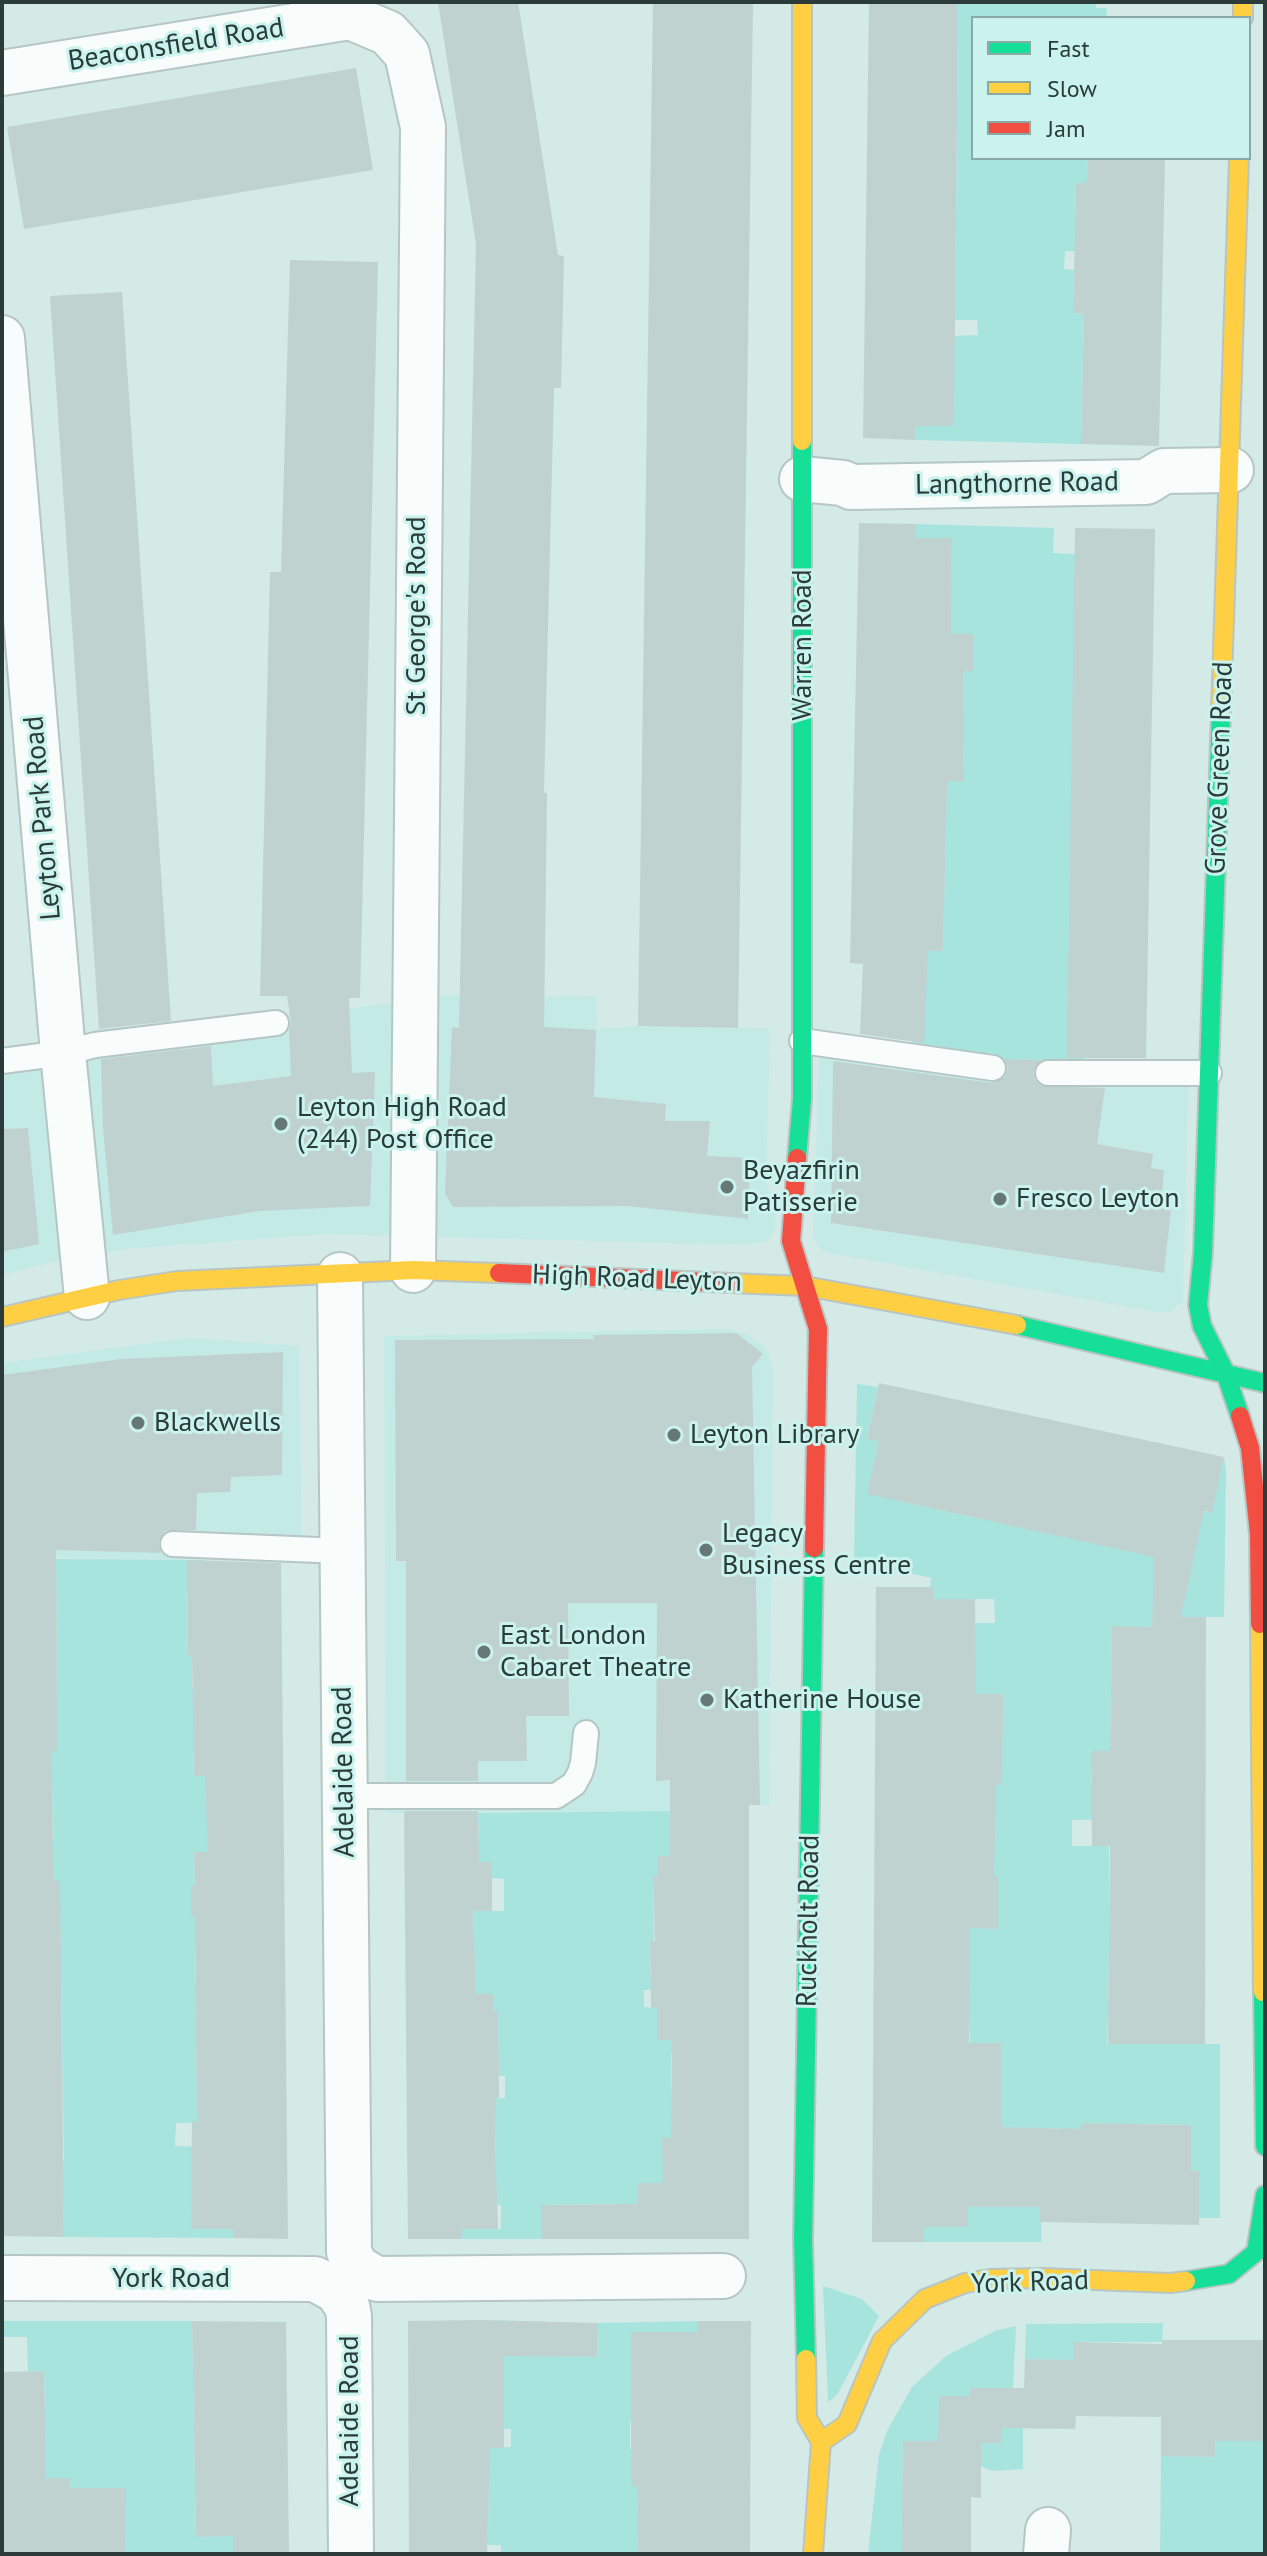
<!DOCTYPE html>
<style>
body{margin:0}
#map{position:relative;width:1267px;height:2556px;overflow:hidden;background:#d3eae7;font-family:"PT Sans",sans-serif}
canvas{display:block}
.frame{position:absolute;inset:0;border:4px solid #2a3b39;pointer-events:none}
.legend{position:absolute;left:971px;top:16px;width:280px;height:144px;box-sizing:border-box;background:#caf3ee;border:2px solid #8aa9a6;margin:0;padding:10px 14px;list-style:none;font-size:24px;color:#2a3b39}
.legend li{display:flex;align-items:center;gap:16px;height:40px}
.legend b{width:40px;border:2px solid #8aa9a6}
</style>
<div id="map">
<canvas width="1267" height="2556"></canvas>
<div class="frame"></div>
<ul class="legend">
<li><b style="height:10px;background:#16e098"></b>Fast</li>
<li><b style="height:10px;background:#ffcf43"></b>Slow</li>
<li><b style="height:10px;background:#f24e42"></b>Jam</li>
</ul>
</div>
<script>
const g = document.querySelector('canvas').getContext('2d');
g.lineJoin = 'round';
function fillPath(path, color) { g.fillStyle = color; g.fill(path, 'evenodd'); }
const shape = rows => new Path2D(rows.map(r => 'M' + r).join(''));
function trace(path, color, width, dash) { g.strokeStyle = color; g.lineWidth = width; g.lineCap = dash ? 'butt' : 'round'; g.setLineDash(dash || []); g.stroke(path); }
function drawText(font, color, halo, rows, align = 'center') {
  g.font = font + ' "PT Sans",sans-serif'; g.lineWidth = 6; g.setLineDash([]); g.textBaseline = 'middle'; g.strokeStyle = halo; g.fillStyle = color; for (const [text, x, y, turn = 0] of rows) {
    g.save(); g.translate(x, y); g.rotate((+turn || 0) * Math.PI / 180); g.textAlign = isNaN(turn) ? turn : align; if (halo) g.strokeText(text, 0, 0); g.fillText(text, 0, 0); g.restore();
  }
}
fillPath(shape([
 [460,994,596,997,597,1029,638,1026,770,1029,766,1182,777,1211,774,1231,767,1241,744,1245,326,1234,124,1249,56,1261,2,1275,2,1068,22,1064,99,1029,345,1009],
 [820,1033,1002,1059,1189,1063,1183,1301,1170,1312,1157,1312,824,1252,816,1244,813,1233],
 [728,1329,748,1335,766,1348,773,1369,769,1805,671,1806,672,1811,386,1813,384,1336],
 [190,1338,299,1346,302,1560,2,1558,2,1363]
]), '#c4eae5');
fillPath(shape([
 [958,2,1096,2,1096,8,1107,8,1106,18,973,18,973,158,1088,158,1087,183,1076,184,1075,226,1083,252,1065,251,1064,269,1074,270,1073,313,1084,314,1081,444,916,440,915,426,954,426,954,336,978,335,977,320,955,320],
 [916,524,1054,528,1053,553,1075,554,1085,1061,1002,1059,911,1046,913,1027,906,950,943,950,947,781,964,781,964,744,948,744,910,670,972,671,973,634,950,634,952,539,916,538],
 [857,1384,878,1387,867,1438,879,1441,868,1494,985,1520,997,1467,1211,1513,1224,1457,1226,1471,1224,1617,1153,1617,1152,1627,1112,1627,1110,1751,1091,1751,1091,1782,1109,1819,1072,1820,1072,1846,1109,1846,1109,1935,1150,1936,1150,1955,1109,1955,1108,2000,1150,2001,1149,2020,1108,2020,1107,2044,1220,2044,1220,2218,1199,2218,1199,2172,1191,2171,1191,2125,1146,2124,1081,2169,1061,2169,1061,2128,1042,2128,1041,2242,924,2242,924,2227,968,2227,968,2207,978,2207,969,2020,929,1926,997,1929,929,1876,971,1784,1002,1784,1003,1695,976,1694,972,1623,995,1623,994,1599,933,1599,933,1588,930,1587,931,1578,854,1561],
 [56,1559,205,1560,205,1591,187,1591,188,1655,192,1656,192,1688,204,1688,205,1755,193,1755,194,1776,229,1776,229,1852,194,1852,195,1885,191,1885,191,1916,200,1917,195,1949,195,1981,231,1981,196,2013,196,2034,231,2047,196,2048,197,2100,232,2122,176,2123,175,2146,207,2147,191,2207,191,2228,233,2229,233,2238,64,2237,64,2204,49,2203,64,2160,60,1913,37,1881,53,1838,52,1783,7,1784,7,1775,52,1774,52,1751,7,1709,57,1708],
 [672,1811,694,1856,658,1856,658,1876,653,1877,654,1942,650,1942,650,1974,671,1990,644,1990,644,2007,657,2008,657,2040,693,2040,693,2053,671,2054,671,2093,693,2121,671,2121,671,2138,662,2138,692,2183,639,2183,638,2204,541,2205,541,2239,462,2239,462,2229,501,2229,501,2205,496,2205,495,2123,458,2099,505,2098,505,2076,499,2076,497,2011,493,2011,493,1994,476,1994,473,1911,504,1911,504,1879,492,1878,492,1863,453,1863,462,1835,479,1834,478,1813],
 [823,2286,862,2299,879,2316,837,2395,828,2402],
 [494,2320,550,2322,597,2357,598,2323,697,2321,697,2332,657,2332,656,2356,637,2421,630,2421,630,2449,693,2450,693,2464,631,2464,631,2486,637,2486,637,2514,692,2515,638,2554,501,2554,501,2545,459,2545,459,2535,488,2534,489,2448,511,2447,511,2429,489,2429],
 [2,2321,192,2321,196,2536,233,2536,233,2554,125,2554,125,2488,100,2489,71,2546,70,2478,46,2478,45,2440,27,2440,45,2406,44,2371,28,2371,27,2337,2,2337],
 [1163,2323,1162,2342,1075,2342,1074,2360,1025,2359,1026,2324],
 [1016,2326,1013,2388,971,2388,970,2396,938,2441,903,2441,901,2554,868,2554,879,2454,888,2429,912,2387,946,2356,995,2331],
 [1216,2391,1265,2441,1265,2554,1160,2554,1161,2456,1215,2457],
 [1002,2415,1023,2426,1023,2469,993,2471,980,2466,977,2443]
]), '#a8e4de');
fillPath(shape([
 [438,2,518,2,558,255,564,256,561,388,554,388,545,747,544,793,547,793,544,1027,596,1030,594,1097,666,1104,665,1121,710,1121,707,1156,750,1158,748,1219,628,1206,453,1207,445,1193,452,1027,459,1028,476,244],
 [653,2,753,2,738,1028,638,1026],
 [869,2,958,2,954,426,915,426,916,440,863,438],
 [356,68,373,170,24,229,7,127],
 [1088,158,1165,158,1159,446,1081,444,1084,314,1073,313,1074,270,1076,183,1087,183],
 [290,260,378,262,360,998,349,998,352,1073,375,1072,370,1206,259,1211,113,1235,103,1128,101,1059,211,1046,213,1086,291,1076,289,1030,291,1022,287,996,260,996,270,572,281,572],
 [122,292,171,1021,99,1029,50,296],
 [859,523,916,524,916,538,952,538,951,634,973,634,973,671,963,671,964,782,947,781,943,951,928,951,924,1043,860,1034,863,964,850,963],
 [1075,528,1155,529,1146,1058,1067,1058],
 [1004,1059,1041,1060,1033,1072,1035,1080,1041,1086,1105,1088,1097,1144,1153,1154,1151,1168,1164,1170,1161,1208,1171,1209,1164,1273,831,1223,833,1061,992,1083,1005,1077,1008,1069],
 [28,1128,39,1244,2,1252,2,1129],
 [736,1333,763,1354,752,1367,760,1805,749,1805,749,2239,541,2239,541,2205,638,2204,638,2183,663,2183,662,2138,671,2138,672,2040,657,2040,657,2008,651,2008,650,1941,655,1942,653,1876,658,1876,658,1856,670,1856,670,1780,656,1781,657,1603,568,1603,569,1716,526,1716,527,1761,478,1761,478,1781,406,1781,406,1561,396,1561,395,1340,594,1339,593,1335],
 [283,1352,282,1475,231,1477,230,1492,197,1493,196,1530,165,1531,158,1543,161,1553,56,1550,57,1708,57,1751,52,1751,53,1881,60,1881,64,2237,2,2236,2,1375,121,1359],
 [879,1383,1224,1457,1212,1513,1204,1511,1181,1617,1206,1617,1205,2044,1108,2044,1110,1846,1092,1846,1091,1751,1110,1751,1112,1626,1152,1627,1154,1557,867,1494,879,1441,867,1439],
 [187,1560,281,1563,288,2239,233,2238,233,2229,191,2229,192,2122,197,2122,195,1917,191,1917,191,1885,195,1885,194,1852,208,1852,205,1776,194,1776,192,1656,188,1656],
 [876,1587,933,1587,933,1599,975,1599,976,1694,1003,1694,1002,1785,996,1785,994,1876,998,1876,998,1929,970,1928,969,2043,1001,2043,1001,2127,1081,2129,1081,2123,1191,2125,1191,2171,1199,2171,1199,2225,1040,2222,1040,2207,968,2207,968,2227,924,2227,924,2242,872,2242],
 [406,1811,478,1811,479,1862,492,1862,492,1911,473,1911,476,1994,493,1994,493,2011,498,2011,499,2098,496,2098,495,2140,498,2229,462,2229,462,2239,408,2239,404,1813],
 [478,2320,598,2323,597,2357,504,2356,504,2448,490,2448,487,2554,409,2554,408,2321],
 [192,2321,286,2322,289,2554,233,2554,233,2536,196,2537],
 [697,2321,751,2321,750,2554,638,2554,637,2486,631,2486,631,2332,697,2332],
 [1162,2340,1265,2340,1265,2441,1215,2441,1215,2457,1161,2456,1161,2417,1076,2416,1075,2429,1002,2428,1002,2443,981,2443,981,2498,971,2497,971,2554,901,2554,903,2441,938,2441,939,2396,970,2396,970,2388,1024,2388,1025,2359,1074,2360,1074,2342,1162,2344],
 [44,2371,46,2478,70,2478,70,2488,126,2488,125,2554,2,2554,2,2372]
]), '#c0d2d0');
const lane = shape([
 [802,1041,993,1068],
 [2,1061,63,1053,95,1045,276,1023],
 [1048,1073,1209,1073],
 [173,1544,342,1551],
 [344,1796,556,1796,574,1784,580,1773,583,1763,586,1733]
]);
const street = shape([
 [2,73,350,17,388,33,407,54,423,127,413,1270],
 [2,338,63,1053,87,1297],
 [802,479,843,483,851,487,1146,482,1164,471,1231,470],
 [340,1275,349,2252,356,2267,377,2279,723,2276],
 [2,2278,315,2279,337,2291,347,2306,349,2316,351,2554],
 [1046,2554,1048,2530]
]);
const fast = shape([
 [1221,712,1203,1252,1198,1305,1202,1326,1225,1372,1240,1416],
 [797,1158,802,1099,802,441],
 [1017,1325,1265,1383],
 [1263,1992,1265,2146],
 [1186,2281,1229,2274,1256,2252,1265,2195],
 [806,2359,803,2240,814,1548]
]);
const slow = shape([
 [802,2,802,441],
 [1243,2,1243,18],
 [1221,712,1239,158],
 [731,1283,805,1286,1017,1325],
 [2,1317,119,1290,177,1281,413,1270,499,1273],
 [1260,1624,1263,1992],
 [806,2359,807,2418,821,2442,813,2554],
 [821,2442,847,2424,882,2341,925,2299,965,2283,990,2279,1043,2278,1170,2283,1186,2281]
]);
const jam = shape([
 [797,1158,791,1241,818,1329,814,1548],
 [499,1273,731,1283],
 [1240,1416,1250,1448,1259,1534,1260,1624]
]);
trace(lane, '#b5c6c4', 28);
trace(street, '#b5c6c4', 48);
trace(fast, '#b9c5c3', 22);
trace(slow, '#b9c5c3', 22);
trace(jam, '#b9c5c3', 22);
trace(lane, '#f8fcfb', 24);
trace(street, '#f8fcfb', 44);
trace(fast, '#16e098', 18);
trace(slow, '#ffcf43', 18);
trace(jam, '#f24e42', 18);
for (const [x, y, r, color] of [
 [281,1124,8,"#657876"],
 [727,1187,8,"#657876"],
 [1000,1199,8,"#657876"],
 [138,1423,8,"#657876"],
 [674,1435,8,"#657876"],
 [706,1550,8,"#657876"],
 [484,1652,8,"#657876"],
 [707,1700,8,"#657876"]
]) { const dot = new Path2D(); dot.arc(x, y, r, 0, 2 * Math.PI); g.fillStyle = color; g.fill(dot); trace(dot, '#caf3ee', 3); }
drawText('28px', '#2a3b39', '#caf3ee', [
 ["Beaconsfield Road",176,45,-9],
 ["Langthorne Road",1017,484,-1],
 ["St George's Road",417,616,-90],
 ["Warren Road",803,645,-90],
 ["Grove Green Road",1220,768,-88],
 ["Leyton Park Road",43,818,-95],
 ["High Road Leyton",637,1279,2],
 ["Adelaide Road",344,1772,-91],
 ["Ruckholt Road",809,1921,-89],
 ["York Road",171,2279],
 ["York Road",1030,2283,-2],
 ["Adelaide Road",350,2421,-90]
]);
drawText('28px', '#2a3b39', '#caf3ee', [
 ["Leyton High Road",297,1108],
 ["(244) Post Office",297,1140],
 ["Beyazfirin",743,1171],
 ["Patisserie",743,1203],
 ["Fresco Leyton",1016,1199],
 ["Blackwells",154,1423],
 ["Leyton Library",690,1435],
 ["Legacy",722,1534],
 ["Business Centre",722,1566],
 ["East London",500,1636],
 ["Cabaret Theatre",500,1668],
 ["Katherine House",723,1700]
], 'left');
</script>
